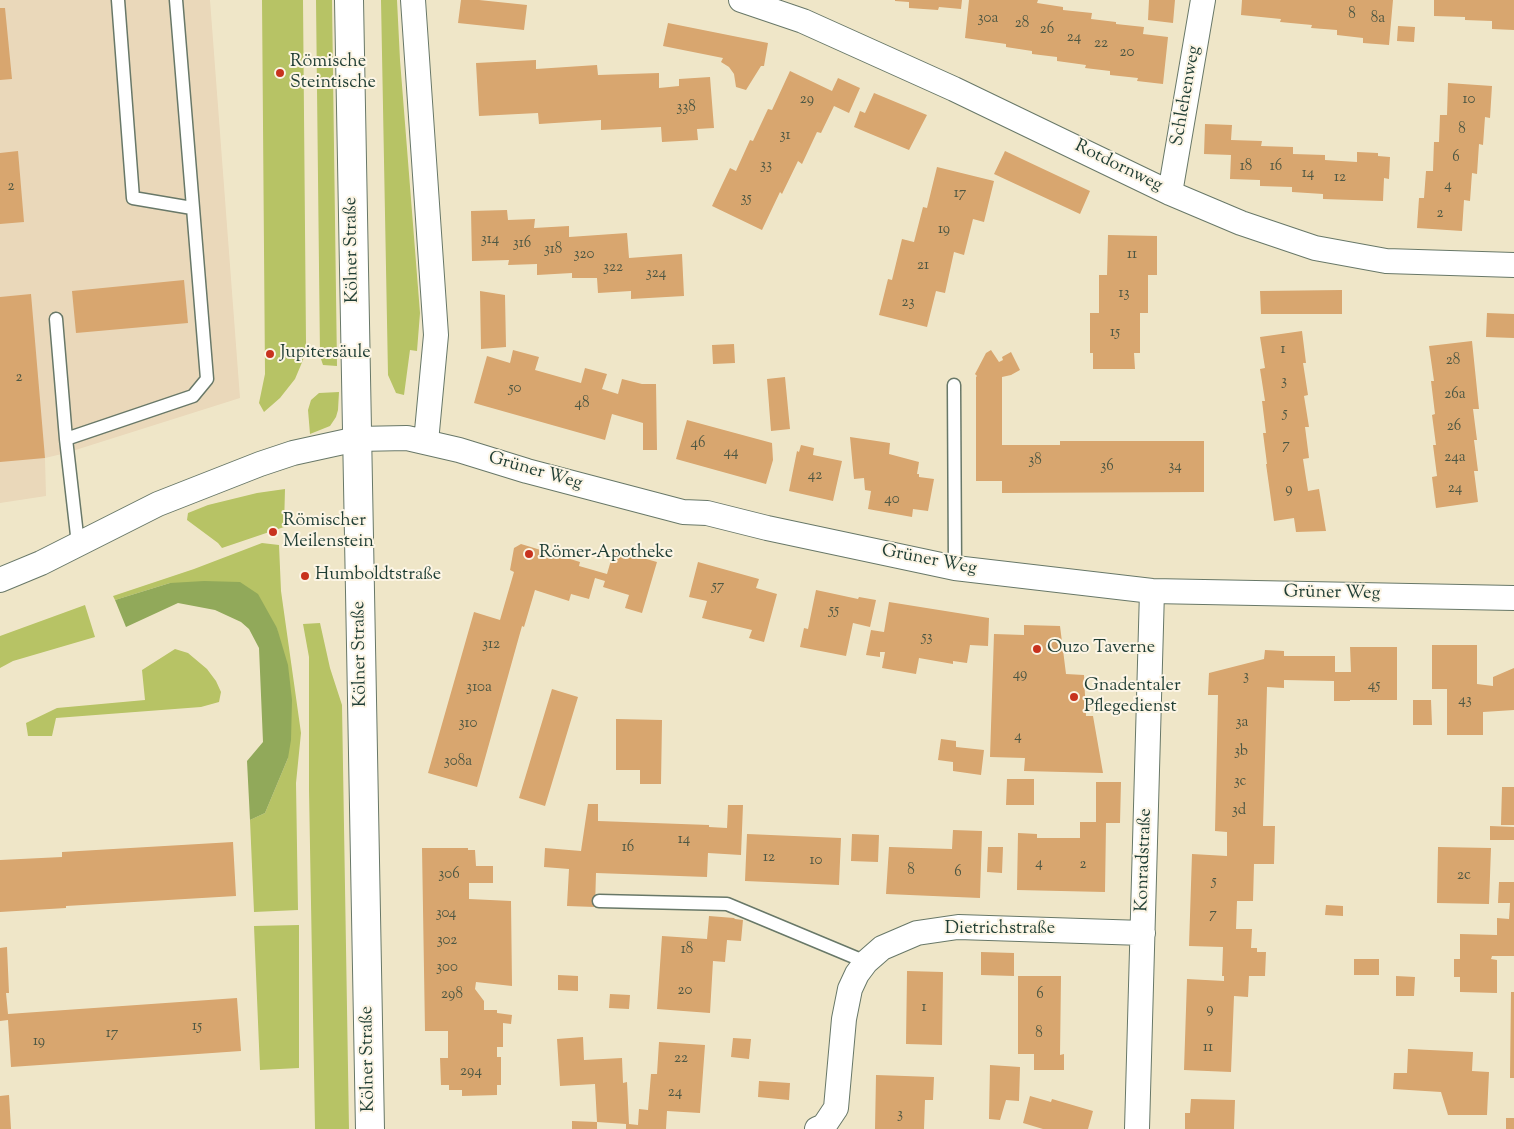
<!DOCTYPE html>
<meta charset="utf-8">
<style>
body{margin:0}
canvas{display:block;background:#efe6c8}
</style>
<canvas width="1514" height="1129"></canvas>
<script>
const g = document.querySelector('canvas').getContext('2d');
g.lineJoin = 'round';
function fillPath(path, color) { g.fillStyle = color; g.fill(path, 'evenodd'); }
const shape = rows => new Path2D(rows.map(r => 'M' + r).join(''));
function trace(path, color, width, dash) { g.strokeStyle = color; g.lineWidth = width; g.lineCap = dash ? 'butt' : 'round'; g.setLineDash(dash || []); g.stroke(path); }
function drawText(font, color, halo, rows, align = 'center') {
  g.font = font + ' "Sorts Mill Goudy",serif'; g.lineWidth = 4; g.setLineDash([]); g.textBaseline = 'middle'; g.strokeStyle = halo; g.fillStyle = color; for (const [text, x, y, turn = 0] of rows) {
    g.save(); g.translate(x, y); g.rotate((+turn || 0) * Math.PI / 180); g.textAlign = isNaN(turn) ? turn : align; if (halo) g.strokeText(text, 0, 0); g.fillText(text, 0, 0); g.restore();
  }
}
fillPath(shape([
 [0,0,210,0,240,398,66,453,45,458,46,496,0,503]
]), '#ead8ba');
fillPath(shape([
 [262,0,303,0,306,343,303,360,295,379,280,398,264,412,259,403,265,374],
 [316,0,332,0,337,366,323,365,320,356],
 [381,0,397,0,400,60,420,313,417,351,410,350,404,395,396,393,388,375],
 [339,392,338,410,336,417,330,426,310,434,308,410,311,400,319,393],
 [285,489,284,527,222,548,218,543,187,520,188,513,208,505,257,493],
 [262,543,279,545,281,591,301,733,296,783,298,910,254,912,250,820,265,813,288,758,277,628,170,583,115,600,113,596,194,569],
 [85,605,95,637,13,661,0,668,0,636],
 [320,623,330,668,342,705,349,1129,315,1129,309,790,309,657,303,624],
 [175,649,188,653,207,669,216,681,221,692,219,702,201,707,56,718,52,736,28,736,26,723,57,708,145,700,142,670],
 [299,925,299,1068,260,1070,254,926]
]), '#b7c365');
fillPath(shape([
 [204,581,240,582,258,594,277,628,288,665,292,700,291,740,288,758,265,813,250,820,247,761,263,742,259,648,249,629,241,622,215,610,178,603,126,627,115,600,170,583]
]), '#91a95a');
fillPath(shape([
 [461,0,479,0,527,5,524,30,458,23],
 [895,0,962,0,961,9,939,7,938,10,909,8,909,2,895,1],
 [969,0,1038,0,1037,3,1063,7,1063,10,1092,13,1091,19,1116,22,1116,24,1144,27,1143,34,1168,37,1163,84,1137,81,1138,78,1110,75,1110,71,1085,68,1086,65,1057,61,1057,57,1032,54,1032,51,1006,47,1006,44,965,38],
 [1149,0,1175,0,1173,23,1148,20],
 [1242,0,1393,0,1389,45,1363,43,1363,38,1337,35,1337,30,1311,28,1312,25,1280,22,1281,19,1241,15],
 [1434,0,1514,0,1514,30,1492,29,1492,21,1465,20,1465,17,1434,16],
 [0,8,5,8,12,79,0,80],
 [668,23,768,43,764,66,761,66,746,90,736,87,734,74,729,67,721,62,723,58,663,46],
 [1398,26,1415,27,1414,42,1397,41],
 [536,60,536,69,597,65,598,75,659,73,659,88,679,86,679,79,710,77,714,128,697,129,698,140,662,142,661,127,601,130,601,120,539,124,538,113,479,116,476,63],
 [790,71,832,91,838,78,860,88,849,113,834,106,821,133,817,132,802,164,798,161,782,194,780,192,762,230,712,206,730,168,736,171,750,140,753,141,768,109,772,110],
 [1448,83,1492,86,1490,118,1485,117,1483,145,1479,144,1477,174,1472,173,1470,201,1464,200,1462,231,1417,228,1419,198,1424,198,1426,171,1433,171,1434,142,1439,142,1440,115,1447,115],
 [874,93,927,115,909,150,854,127,860,111,865,113],
 [1205,124,1232,125,1231,140,1262,141,1261,146,1293,147,1293,154,1325,155,1325,160,1357,162,1357,152,1378,153,1378,156,1390,157,1389,179,1384,178,1383,201,1323,199,1323,194,1292,192,1292,187,1260,186,1260,180,1230,179,1231,155,1204,154],
 [18,151,24,222,0,224,0,153],
 [1005,151,1090,191,1080,214,994,174],
 [937,167,994,181,984,222,973,219,964,255,954,252,945,293,936,291,927,327,879,315,888,279,892,280,902,239,914,242,923,207,927,208],
 [507,210,508,220,535,219,534,228,569,226,569,237,627,233,629,258,682,254,684,296,631,299,631,291,598,293,597,278,572,278,572,273,537,275,537,264,508,265,509,260,472,261,471,211],
 [1108,235,1157,236,1157,275,1148,275,1148,313,1140,313,1140,353,1134,353,1135,369,1093,369,1093,353,1090,353,1090,313,1099,313,1099,275,1107,275],
 [184,280,188,323,76,333,72,291],
 [1342,290,1342,314,1261,314,1260,291],
 [480,291,505,295,506,347,481,349],
 [31,294,45,458,0,462,0,297],
 [1487,313,1514,314,1514,338,1486,337],
 [1302,331,1306,363,1303,363,1308,395,1304,396,1309,427,1305,427,1309,458,1303,459,1308,491,1319,489,1326,531,1296,532,1294,518,1274,521,1266,464,1267,464,1263,433,1266,433,1262,401,1265,401,1260,369,1265,368,1260,337],
 [1472,341,1479,409,1473,409,1477,440,1474,440,1478,471,1474,471,1478,502,1436,508,1432,477,1437,476,1433,445,1436,445,1432,415,1435,414,1431,381,1434,381,1429,346],
 [734,344,735,363,713,364,712,345],
 [513,350,539,357,535,370,581,383,585,368,607,374,602,389,618,394,622,379,642,384,656,384,657,450,643,450,643,423,612,414,605,440,474,403,487,356,510,363],
 [991,350,999,362,1003,360,1002,357,1011,352,1020,370,1011,375,1002,377,1002,445,1060,445,1060,441,1204,441,1204,492,1002,493,1002,481,976,481,976,377,977,376,975,374,986,353],
 [785,377,790,429,771,431,767,379],
 [687,420,772,443,773,460,766,484,676,459],
 [850,437,890,443,889,454,919,462,917,474,919,474,919,477,934,479,928,511,913,509,912,517,868,509,871,491,865,490,864,478,854,479],
 [801,445,814,448,813,455,842,461,833,501,789,491,797,451,799,452],
 [521,544,580,562,579,566,607,574,614,550,657,562,642,613,625,608,629,595,603,587,605,581,595,578,589,599,571,594,569,601,535,590,524,627,522,626,477,787,428,773,474,612,500,620,514,572,510,570,514,548],
 [698,562,759,579,756,588,777,594,764,642,749,638,752,630,702,618,707,601,689,597],
 [816,590,858,599,859,597,876,600,870,627,853,623,846,656,800,647,804,628,808,629],
 [889,602,989,618,988,646,970,645,967,663,953,661,953,664,919,658,916,674,882,668,885,652,880,652,880,657,866,655,871,630,884,632],
 [1024,625,1060,626,1066,674,1084,675,1086,716,1093,716,1103,773,1024,771,1025,758,990,757,994,634,1024,635],
 [1432,645,1477,645,1477,684,1493,686,1493,677,1514,668,1514,710,1483,712,1483,735,1447,735,1447,689,1432,689],
 [1350,647,1397,647,1397,700,1350,700,1350,701,1334,701,1334,681,1284,680,1284,688,1267,687,1263,826,1275,826,1274,864,1254,864,1253,901,1237,901,1236,929,1252,929,1251,948,1257,948,1257,952,1266,952,1265,976,1249,976,1248,997,1234,996,1231,1072,1184,1070,1187,979,1224,981,1224,976,1222,976,1223,947,1189,946,1192,854,1227,856,1227,832,1215,831,1218,695,1208,695,1209,673,1264,659,1265,650,1284,651,1284,656,1335,656,1335,672,1351,672],
 [552,689,578,697,545,806,519,798],
 [1413,700,1431,700,1432,725,1413,725],
 [616,719,662,720,661,784,640,784,640,770,616,770],
 [941,739,956,741,956,747,984,750,981,775,953,771,953,762,938,760],
 [1007,779,1034,779,1034,805,1006,805],
 [1096,782,1121,782,1120,823,1106,823,1105,892,1017,890,1018,833,1037,834,1037,838,1080,838,1080,822,1096,822],
 [1502,787,1514,787,1514,825,1501,825],
 [588,804,598,804,598,821,709,825,709,827,727,828,728,805,743,805,741,855,708,853,707,877,596,873,595,907,567,906,569,869,544,867,545,848,581,851],
 [1490,826,1514,827,1514,840,1490,840],
 [953,830,982,831,980,898,886,894,889,847,952,849],
 [747,834,841,838,839,885,745,881],
 [852,834,879,835,878,862,851,861],
 [233,842,236,896,66,906,66,908,0,912,0,860,62,857,62,852],
 [988,847,1003,847,1002,873,987,872],
 [1438,847,1491,848,1489,904,1437,903],
 [422,848,468,848,468,850,475,850,476,866,493,866,493,883,469,883,469,899,511,901,512,986,476,982,475,989,484,1001,484,1010,497,1010,497,1013,512,1015,511,1024,503,1023,503,1047,497,1047,497,1057,501,1057,501,1085,497,1085,497,1095,462,1096,462,1090,449,1090,449,1085,441,1085,440,1058,448,1058,448,1031,425,1031],
 [1499,882,1514,882,1514,956,1492,956,1491,959,1497,960,1497,993,1460,992,1460,977,1454,977,1454,959,1460,959,1460,934,1497,935,1497,918,1509,919,1510,903,1498,903],
 [1326,905,1343,906,1343,916,1325,915],
 [709,916,734,918,735,919,743,920,741,941,727,940,725,962,713,961,710,1013,657,1009,662,936,707,939],
 [7,947,9,993,6,993,8,1014,237,998,241,1051,11,1067,8,1020,0,1021,0,948],
 [981,952,1014,953,1014,976,981,975],
 [1354,959,1379,959,1379,975,1354,975],
 [907,971,943,972,942,1045,906,1044],
 [558,975,578,976,578,991,558,990],
 [1018,976,1061,976,1060,1055,1064,1054,1064,1070,1034,1070,1034,1054,1018,1054],
 [1396,976,1415,977,1414,996,1396,996],
 [1511,992,1514,992,1514,1078,1510,1078],
 [610,994,630,995,629,1009,609,1008],
 [583,1037,584,1060,622,1058,623,1083,627,1082,629,1124,638,1125,639,1109,648,1110,651,1074,657,1074,659,1042,705,1045,700,1113,667,1111,666,1129,626,1129,626,1124,597,1122,595,1084,560,1086,557,1039],
 [733,1038,751,1039,749,1059,731,1057],
 [1408,1049,1473,1052,1472,1071,1489,1072,1487,1115,1448,1115,1441,1092,1393,1089,1394,1073,1407,1073],
 [990,1065,1020,1067,1019,1101,1006,1100,1000,1120,989,1119],
 [876,1075,934,1077,933,1100,925,1100,924,1129,875,1129],
 [759,1081,790,1083,789,1100,758,1097],
 [9,1095,11,1129,0,1129,0,1096],
 [1030,1096,1051,1102,1052,1099,1093,1111,1088,1129,1043,1129,1023,1123],
 [1191,1099,1235,1100,1234,1129,1185,1129,1185,1113,1190,1113],
 [1506,1118,1514,1118,1514,1129,1506,1129],
 [572,1121,597,1122,597,1129,572,1129]
]), '#d8a66f');
const lane = shape([
 [118,0,133,198,192,208],
 [56,319,66,439],
 [954,385,955,568],
 [78,544,66,439,193,396,207,379,176,0],
 [599,901,727,904,866,962]
]);
const street = shape([
 [413,0,436,335,426,442],
 [741,0,803,21,954,89,1170,193,1241,223,1315,248,1386,261,1514,265],
 [1170,193,1203,0],
 [0,580,41,563,158,504,260,464,293,453,357,439,407,438,459,450,527,471,683,512,707,513,767,528,955,568,1152,591,1514,598],
 [817,1129,824,1126,836,1108,844,1019,850,989,857,974,866,962,882,948,917,933,958,927,1143,933],
 [1137,1129,1152,591]
]);
const secondary = shape([
 [349,0,370,1129]
]);
trace(lane, '#687868', 15);
trace(street, '#687868', 26);
trace(secondary, '#687868', 30);
trace(lane, '#fff', 12);
trace(street, '#fff', 24);
trace(secondary, '#fff', 28);
for (const [x, y, r, color] of [
 [280,73,5,"#c8321e"],
 [270,354,5,"#c8321e"],
 [273,532,5,"#c8321e"],
 [529,554,5,"#c8321e"],
 [305,576,5,"#c8321e"],
 [1037,649,5,"#c8321e"],
 [1074,697,5,"#c8321e"]
]) { const dot = new Path2D(); dot.arc(x, y, r, 0, 2 * Math.PI); g.fillStyle = color; g.fill(dot); trace(dot, '#fcf5e5', 2); }
drawText('15px', '#4d5743', null, [
 ["8",1352,15],
 ["30a",988,19],
 ["8a",1378,19],
 ["28",1022,24],
 ["26",1047,30],
 ["24",1074,38],
 ["22",1101,44],
 ["20",1127,53],
 ["29",807,100],
 ["10",1469,100],
 ["338",686,108],
 ["8",1462,130],
 ["31",785,136],
 ["6",1456,158],
 ["33",766,166],
 ["18",1246,167],
 ["16",1276,167],
 ["14",1308,174],
 ["12",1340,178],
 ["4",1448,186],
 ["2",11,187],
 ["17",960,194],
 ["35",746,199],
 ["2",1440,214],
 ["19",944,230],
 ["314",490,240],
 ["316",522,244],
 ["318",553,250],
 ["320",584,255],
 ["11",1132,255],
 ["21",923,266],
 ["322",613,268],
 ["324",656,274],
 ["13",1124,294],
 ["23",908,303],
 ["15",1115,333],
 ["1",1283,350],
 ["28",1453,361],
 ["2",19,378],
 ["3",1284,382],
 ["50",515,389],
 ["26a",1455,395],
 ["48",582,404],
 ["5",1285,414],
 ["26",1454,427],
 ["46",698,444],
 ["7",1286,446],
 ["44",731,453],
 ["24a",1455,458],
 ["38",1035,461],
 ["36",1107,467],
 ["34",1175,467],
 ["42",815,476],
 ["24",1455,489],
 ["9",1289,490],
 ["40",892,500],
 ["57",718,587],
 ["55",834,611],
 ["53",927,638],
 ["312",491,645],
 ["49",1020,675],
 ["3",1246,677],
 ["45",1374,686],
 ["310a",479,688],
 ["43",1465,701],
 ["3a",1242,723],
 ["310",468,724],
 ["4",1018,737],
 ["3b",1241,752],
 ["308a",458,762],
 ["3c",1240,782],
 ["3d",1239,811],
 ["14",684,840],
 ["16",628,848],
 ["12",769,858],
 ["10",816,861],
 ["4",1039,864],
 ["2",1083,865],
 ["8",911,871],
 ["6",958,873],
 ["306",449,875],
 ["2c",1464,876],
 ["5",1214,882],
 ["304",446,914],
 ["7",1213,915],
 ["302",447,941],
 ["18",687,950],
 ["300",447,968],
 ["20",685,991],
 ["298",452,995],
 ["6",1040,995],
 ["1",924,1008],
 ["9",1210,1010],
 ["15",197,1027],
 ["17",112,1034],
 ["8",1039,1034],
 ["19",39,1042],
 ["11",1208,1048],
 ["22",681,1059],
 ["294",471,1072],
 ["24",675,1093],
 ["3",900,1115]
]);
drawText('18px', '#1f3d34', '#fcf5e5', [
 ["Römische",290,63],
 ["Steintische",290,84],
 ["Jupitersäule",280,354],
 ["Römischer",283,522],
 ["Meilenstein",283,543],
 ["Römer-Apotheke",539,554],
 ["Humboldtstraße",315,576],
 ["Ouzo Taverne",1047,649],
 ["Gnadentaler",1084,687],
 ["Pflegedienst",1084,708]
], 'left');
drawText('18px', '#1f3d34', '#fcf5e5', [
 ["Schlehenweg",1187,96,-80],
 ["Rotdornweg",1118,167,26],
 ["Kölner Straße",353,250,-91],
 ["Grüner Weg",535,472,16],
 ["Grüner Weg",929,561,11],
 ["Grüner Weg",1332,594,1],
 ["Kölner Straße",361,654,-91],
 ["Konradstraße",1145,860,-88],
 ["Dietrichstraße",1000,930],
 ["Kölner Straße",369,1059,-91]
]);
</script>
